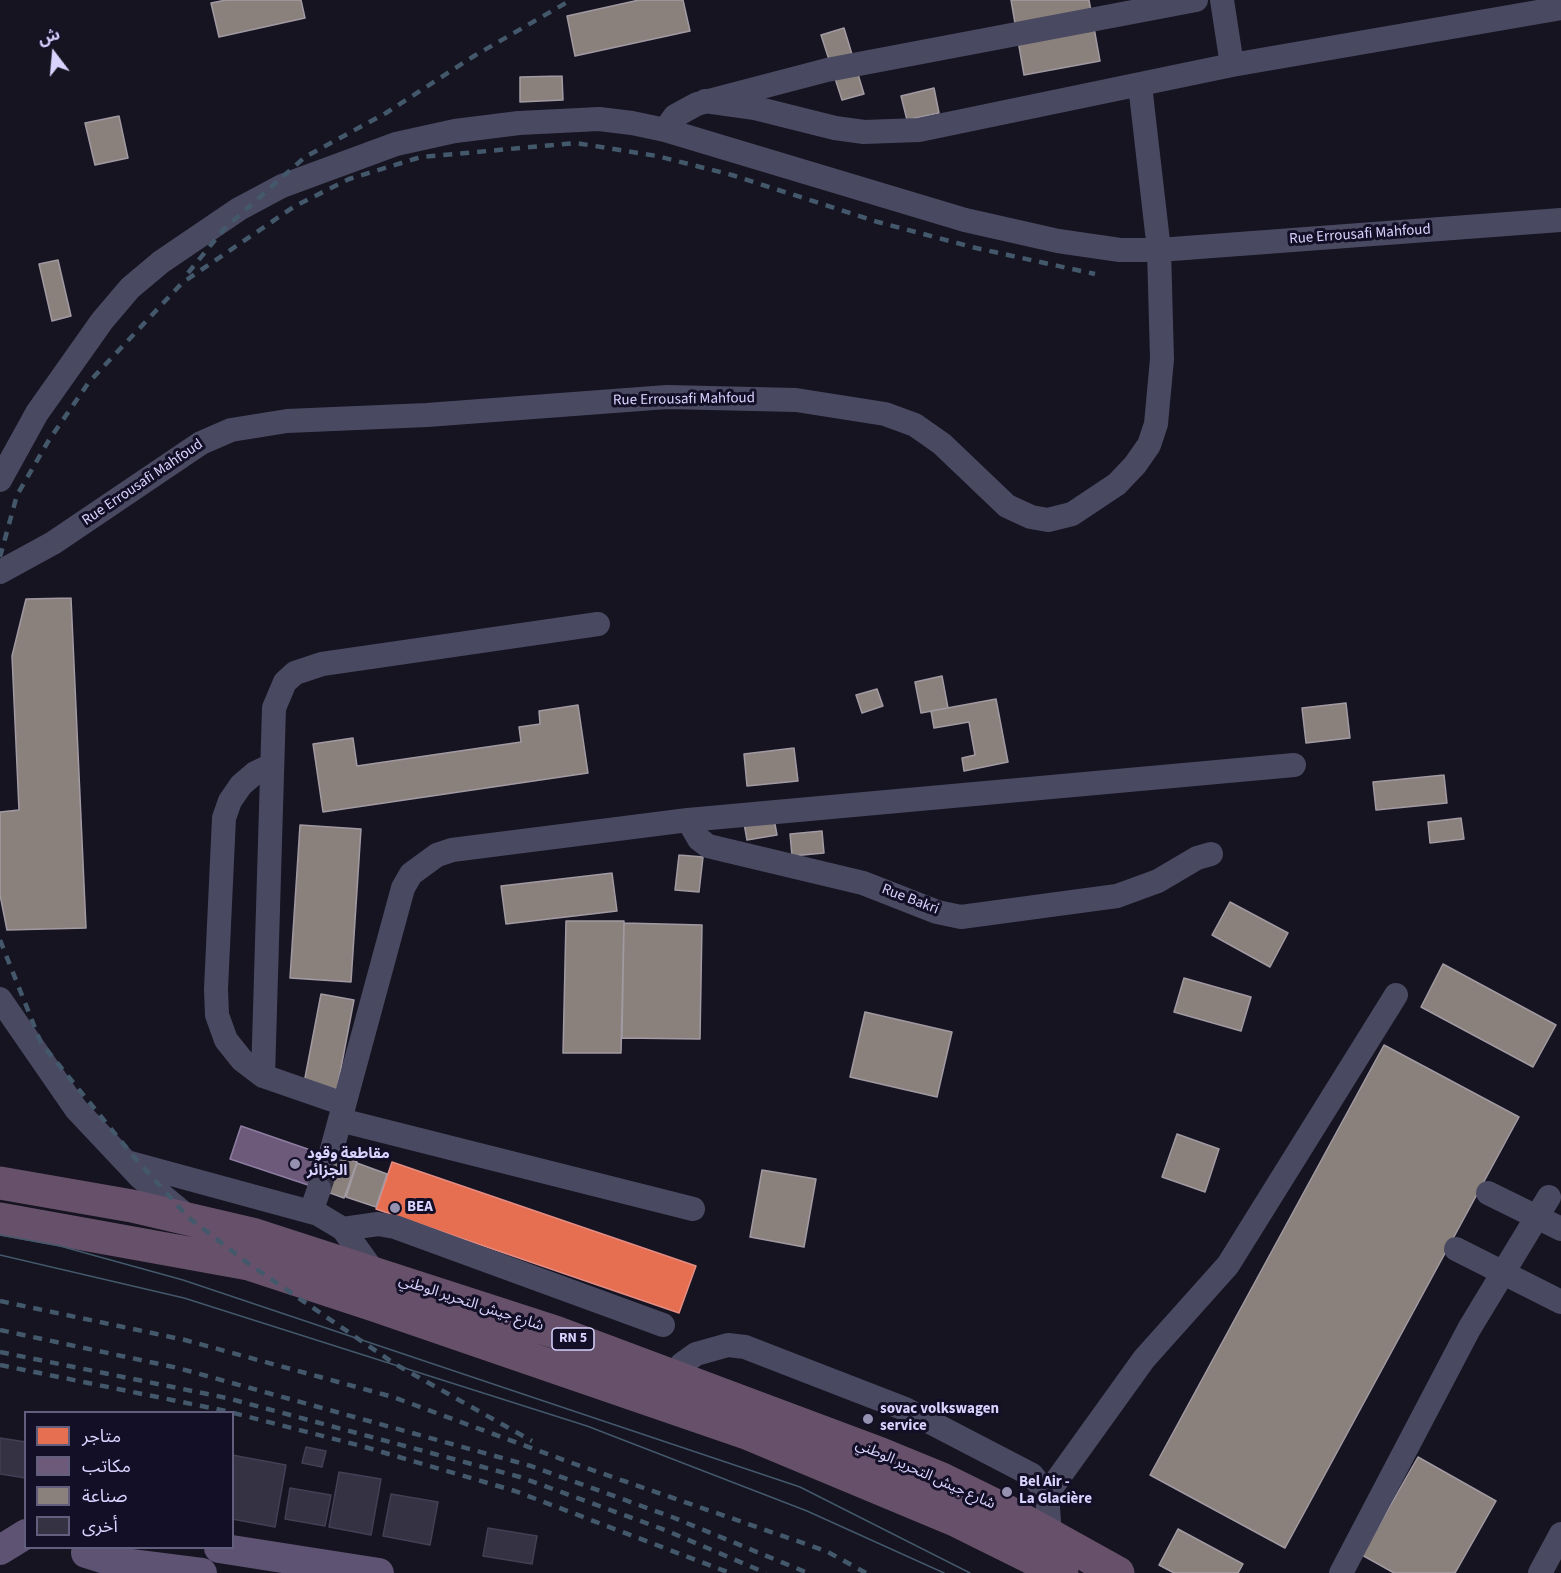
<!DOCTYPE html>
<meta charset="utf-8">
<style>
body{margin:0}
#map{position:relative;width:1561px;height:1573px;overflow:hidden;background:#161421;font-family:"Source Sans 3","Noto Sans Arabic",sans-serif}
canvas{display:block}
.legend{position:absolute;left:24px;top:1411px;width:210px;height:138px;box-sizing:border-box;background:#130f26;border:2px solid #625e7d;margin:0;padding:8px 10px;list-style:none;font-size:18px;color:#d9d4ff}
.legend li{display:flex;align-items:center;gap:12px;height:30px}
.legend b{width:30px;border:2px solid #625e7d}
.north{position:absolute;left:24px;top:24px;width:60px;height:60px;-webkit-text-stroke:4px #130f26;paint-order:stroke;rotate:344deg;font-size:16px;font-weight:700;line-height:24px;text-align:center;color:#d9d4ff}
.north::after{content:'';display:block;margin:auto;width:21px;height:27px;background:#d9d4ff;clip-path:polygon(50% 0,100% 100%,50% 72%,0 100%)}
</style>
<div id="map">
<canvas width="1561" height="1573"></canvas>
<ul class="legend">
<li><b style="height:16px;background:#e76f51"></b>متاجر</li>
<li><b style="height:16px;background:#6d597a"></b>مكاتب</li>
<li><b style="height:16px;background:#8a817c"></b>صناعة</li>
<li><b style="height:16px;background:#343243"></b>أخرى</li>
</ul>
<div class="north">ش</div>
</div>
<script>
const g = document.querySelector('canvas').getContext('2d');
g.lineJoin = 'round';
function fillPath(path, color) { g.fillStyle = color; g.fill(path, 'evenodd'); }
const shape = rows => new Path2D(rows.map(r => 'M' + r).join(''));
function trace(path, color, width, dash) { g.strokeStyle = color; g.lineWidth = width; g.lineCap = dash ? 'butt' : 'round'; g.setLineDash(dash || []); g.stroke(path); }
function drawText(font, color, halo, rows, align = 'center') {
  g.font = font + ' "Source Sans 3","Noto Sans Arabic",sans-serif'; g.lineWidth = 6; g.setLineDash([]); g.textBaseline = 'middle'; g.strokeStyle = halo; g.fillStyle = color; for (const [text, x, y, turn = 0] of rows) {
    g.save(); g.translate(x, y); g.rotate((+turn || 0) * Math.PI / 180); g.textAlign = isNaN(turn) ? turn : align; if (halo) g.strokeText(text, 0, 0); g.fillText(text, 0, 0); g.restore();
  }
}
const shops = shape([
 [392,1162,696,1266,679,1313,376,1209,392,1162]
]);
fillPath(shops, '#e76f51');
trace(shops, '#e38d85', 1.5);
const offices = shape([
 [241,1126,322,1154,311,1186,230,1159,241,1126]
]);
fillPath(offices, '#6d597a');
trace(offices, '#8d7ea2', 1.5);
const industry = shape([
 [226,0,301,0,305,18,219,37,211,3,226,0],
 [639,0,683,0,690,31,575,56,567,16,639,0],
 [1011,0,1089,0,1100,61,1024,75,1011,0],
 [844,28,864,94,842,100,821,35,844,28],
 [562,76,563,100,520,102,520,77,562,76],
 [934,88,939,113,907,120,901,96,934,88],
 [119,116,128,158,95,165,85,123,119,116],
 [58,260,71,316,52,321,39,264,58,260],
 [71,598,86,928,7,930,0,895,0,812,19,810,12,656,26,599,71,598],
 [942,676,948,708,921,713,915,682,942,676],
 [877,689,883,706,862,713,856,695,877,689],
 [996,699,1008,762,964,771,962,758,975,755,969,722,934,728,931,711,996,699],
 [1346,703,1350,738,1306,743,1302,708,1346,703],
 [578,705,588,773,323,812,313,744,353,738,357,766,521,742,519,727,540,724,539,711,578,705],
 [794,748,798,781,747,786,744,754,794,748],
 [1444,775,1447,803,1376,810,1373,782,1444,775],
 [1461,818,1464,839,1430,843,1428,822,1461,818],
 [774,819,777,835,747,840,744,823,774,819],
 [300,825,361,829,351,982,290,978,300,825],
 [822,831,824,853,792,856,790,834,822,831],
 [679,855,703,857,699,892,675,890,679,855],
 [612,873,617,911,506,924,501,886,612,873],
 [1230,902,1288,933,1270,967,1212,935,1230,902],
 [566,921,624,921,621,1053,563,1053,566,921],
 [624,923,702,925,700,1039,622,1038,624,923],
 [1443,964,1556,1025,1533,1067,1421,1007,1443,964],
 [1184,978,1251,997,1241,1031,1174,1012,1184,978],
 [321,994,354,1000,337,1089,304,1083,321,994],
 [865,1012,952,1032,937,1097,850,1077,865,1012],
 [1384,1045,1519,1117,1285,1548,1150,1475,1384,1045],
 [1177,1134,1219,1149,1205,1192,1162,1177,1177,1134],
 [323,1150,357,1162,344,1198,311,1186,323,1150],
 [357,1163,387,1174,376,1207,346,1197,357,1163],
 [762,1170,816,1179,804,1247,750,1237,762,1170],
 [1418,1457,1496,1501,1455,1573,1394,1573,1362,1555,1418,1457],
 [1178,1529,1243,1564,1238,1573,1174,1573,1159,1565,1178,1529]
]);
fillPath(industry, '#8a817c');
trace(industry, '#a29aa3', 1.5);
const building = shape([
 [0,1438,26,1442,26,1478,0,1474,0,1438],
 [306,1447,326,1451,322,1467,302,1463,306,1447],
 [232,1455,286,1465,275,1527,232,1519,232,1455],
 [339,1472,381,1479,371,1535,329,1527,339,1472],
 [290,1488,331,1495,325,1526,285,1519,290,1488],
 [391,1494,438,1502,430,1545,383,1536,391,1494],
 [488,1528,537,1536,532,1564,483,1556,488,1528]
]);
fillPath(building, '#343243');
trace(building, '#433f54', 1.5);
trace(shape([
 [319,1189,331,1153]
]), '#333142', 24, [24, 12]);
trace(shape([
 [1222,0,1232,65],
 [705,101,755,108,835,128,864,132,919,130,1232,65,1561,8],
 [665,130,675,116,697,104,827,70,1196,0],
 [0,480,37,413,102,321,130,288,161,262,239,209,282,186,396,144,455,131,519,123,599,119,632,123,665,130,965,220,1058,241,1120,250,1159,250,1561,220],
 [0,572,53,543,201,443,231,430,287,421,427,415,667,397,796,400,885,414,915,425,942,444,1007,506,1031,517,1048,520,1072,514,1117,484,1135,465,1149,445,1156,424,1162,359,1159,250,1140,85],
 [272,765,255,773,241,785,230,801,224,818,216,989,217,1015,226,1040,242,1060,263,1076,344,1104],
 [688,820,699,839,708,846,863,883,937,912,961,917,1117,896,1158,881,1197,858,1211,854],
 [0,999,76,1109,140,1177,187,1216],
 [263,1076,274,708,285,682,295,673,322,664,598,624],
 [340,1120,693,1209],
 [331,1153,403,888,411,874,437,855,452,850,688,820,1294,765],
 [127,1162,318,1214,343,1229,374,1272],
 [1488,1193,1561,1229],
 [311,1212,319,1189],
 [343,1229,378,1224,395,1227,663,1325],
 [1456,1249,1561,1302],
 [672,1376,682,1364,696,1354,728,1345,745,1347,905,1409,1032,1475,1047,1494,1050,1535],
 [1047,1494,1144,1359,1228,1265,1396,995],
 [1341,1573,1469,1329,1549,1197],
 [1540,1573,1561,1534]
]), '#4a4962', 24);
trace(shape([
 [219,1548,379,1573],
 [0,1550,26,1534],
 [86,1553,115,1562,202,1573]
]), '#5e5373', 30);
trace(shape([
 [0,1183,132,1206,252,1234,555,1332,881,1454,942,1479,1001,1508,1118,1573],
 [0,1219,249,1264,374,1305,749,1434,955,1520,1062,1573]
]), '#67516a', 33);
trace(shape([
 [0,1235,60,1246,183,1280,800,1487,970,1573],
 [0,1255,184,1298,587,1426,807,1511,944,1573]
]), '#43596b', 1.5);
trace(shape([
 [188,273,224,229,305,157,386,113,474,56,571,0],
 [0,557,17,495,49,440,89,382,182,283,295,206,349,179,421,157,576,143,657,156,732,175,878,222,976,248,1095,274],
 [0,940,41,1043,134,1157,189,1218,249,1264,395,1364,532,1441],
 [0,1301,185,1340,393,1397,572,1463,826,1551,866,1573],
 [0,1330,178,1368,531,1466,672,1517,808,1573],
 [0,1352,227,1398,520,1477,665,1530,766,1573],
 [0,1365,226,1411,365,1447,515,1491,730,1573]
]), '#43596b', 4.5, [9, 8]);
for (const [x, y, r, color] of [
 [295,1164,6,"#9591b1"],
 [395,1208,6,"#9591b1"],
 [868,1419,6,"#9591b1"],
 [1007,1492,6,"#9591b1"]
]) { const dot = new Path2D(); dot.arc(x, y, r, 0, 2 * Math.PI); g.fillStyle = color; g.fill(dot); trace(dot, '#130f26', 2); }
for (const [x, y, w] of [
 [573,1339,42]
]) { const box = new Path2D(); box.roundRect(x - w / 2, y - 11, w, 22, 4.5); g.fillStyle = '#130f26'; g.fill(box); trace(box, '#d9d4ff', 1.5); }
drawText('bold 14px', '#d9d4ff', null, [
 ["RN 5",573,1339]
]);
drawText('15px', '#d9d4ff', '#130f26', [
 ["Rue Errousafi Mahfoud",1360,235,-4],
 ["Rue Errousafi Mahfoud",684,400,-1],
 ["Rue Errousafi Mahfoud",143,483,-34],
 ["Rue Bakri",910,900,21],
 ["شارع جيش التحرير الوطني",471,1304,18],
 ["شارع جيش التحرير الوطني",925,1475,24]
]);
drawText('bold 15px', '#d9d4ff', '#130f26', [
 ["مقاطعة وقود",307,1155],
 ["الجزائر",307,1172],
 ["BEA",407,1208],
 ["sovac volkswagen",880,1410],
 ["service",880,1427],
 ["Bel Air -",1019,1483],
 ["La Glacière",1019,1500]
], 'left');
</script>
